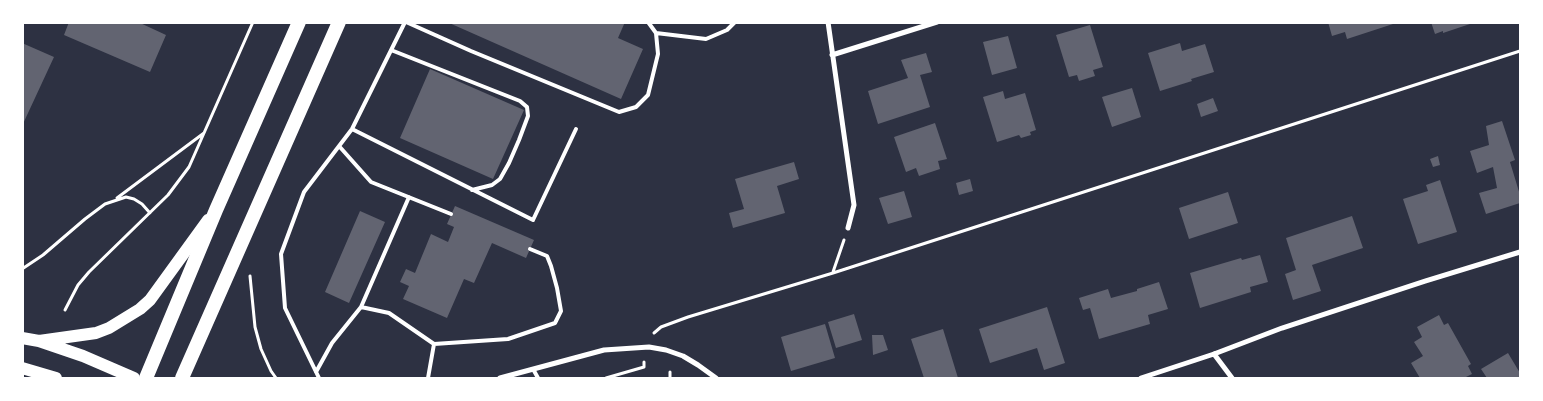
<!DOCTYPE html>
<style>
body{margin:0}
#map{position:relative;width:1543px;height:401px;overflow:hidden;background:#2d3142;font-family:"DejaVu Sans",sans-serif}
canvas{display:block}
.frame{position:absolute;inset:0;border:24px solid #fff;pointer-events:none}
</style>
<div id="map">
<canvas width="1543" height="401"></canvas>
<div class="frame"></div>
</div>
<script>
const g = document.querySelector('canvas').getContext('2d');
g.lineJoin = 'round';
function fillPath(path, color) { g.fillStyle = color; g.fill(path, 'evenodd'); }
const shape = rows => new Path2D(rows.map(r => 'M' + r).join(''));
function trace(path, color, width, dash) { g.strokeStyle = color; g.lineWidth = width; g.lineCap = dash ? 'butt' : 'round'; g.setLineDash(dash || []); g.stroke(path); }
fillPath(shape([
 [69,22,138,22,166,35,150,72,64,35],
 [447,22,625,22,618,38,643,49,621,99],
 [1328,22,1392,22,1393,24,1347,39,1345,32,1332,36],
 [1431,22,1473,22,1473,23,1443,33,1443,31,1435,34],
 [1090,25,1103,67,1093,70,1095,76,1079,81,1077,75,1069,77,1056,35],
 [1008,36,1017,68,992,75,983,42],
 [22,43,54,57,22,126],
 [1180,43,1182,51,1205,44,1214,72,1191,79,1192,81,1160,91,1148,53],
 [926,53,932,72,920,75,930,107,878,124,868,91,908,78,901,60],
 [430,69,524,110,493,179,400,138],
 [1132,88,1141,117,1112,127,1102,97],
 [1003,91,1005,99,1025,93,1036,130,1030,132,1031,135,1021,138,1019,135,997,142,983,97],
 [1213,98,1218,111,1201,117,1197,104],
 [1502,121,1515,160,1510,162,1520,195,1520,203,1486,214,1479,193,1497,188,1493,167,1477,173,1470,151,1489,145,1486,126],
 [935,123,947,159,938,161,940,169,919,176,916,168,906,172,894,137],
 [1438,156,1440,165,1433,167,1430,159],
 [794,162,799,179,777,186,785,213,733,228,729,213,744,209,735,179],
 [970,179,973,191,959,195,956,183],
 [1440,180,1457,232,1418,244,1403,199,1428,191,1426,185],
 [904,191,912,217,888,224,879,198],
 [1228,192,1238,223,1189,239,1179,208],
 [455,206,534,240,526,258,492,243,474,283,464,279,447,318,403,299,409,286,400,282,406,269,415,273,431,234,448,242,454,227,447,224],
 [360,211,385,222,349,303,325,292],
 [1352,216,1363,248,1312,265,1321,291,1293,300,1285,274,1296,270,1286,238],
 [1260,255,1268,282,1250,287,1251,292,1200,308,1190,273,1241,258,1242,260],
 [1159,282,1168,309,1148,315,1150,324,1099,339,1090,308,1083,310,1079,298,1108,289,1111,298,1137,291,1137,289],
 [1047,307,1065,363,1044,370,1037,348,990,363,979,329],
 [854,314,862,340,836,348,828,322],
 [1439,315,1444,325,1448,323,1471,364,1468,366,1472,374,1464,378,1420,378,1411,363,1423,356,1414,342,1422,337,1417,327],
 [825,324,835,358,791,371,781,337],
 [943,329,958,378,924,378,911,339],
 [872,335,883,335,888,350,873,355],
 [1508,353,1520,373,1520,377,1518,378,1487,378,1481,369]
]), '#626471');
trace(shape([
 [117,198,204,133],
 [22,269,43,255,85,219,105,204,126,197,134,199,142,204,150,213],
 [833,272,844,240],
 [250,276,255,327,261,349,271,371,276,378],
 [65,310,78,285,89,272,168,195,189,167,253,22],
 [654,333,661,327,688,317,833,273,1520,51],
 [606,378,644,367,644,362],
 [670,378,670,372]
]), '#fff', 3);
trace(shape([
 [406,22,471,51,619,112,636,107,648,95,658,54,656,33],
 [648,22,656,33,706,39,727,30,735,22],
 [391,50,520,101,527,107,528,116,519,140,509,163,500,179,492,185,472,190],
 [352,129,533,220,576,129],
 [339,146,371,182,451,214],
 [361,307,409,197],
 [533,369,538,378],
 [316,372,332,343,361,307,389,313,434,344,508,339,555,323,561,311,557,288,551,266,547,256,530,249],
 [319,378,285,308,281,254,304,192,352,129,405,22],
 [428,378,434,344]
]), '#fff', 4);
trace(shape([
 [828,22,854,205,848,228],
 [832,55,937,22],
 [1214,354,1232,378],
 [500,378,604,350,649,347,666,350,683,356,698,365,716,378],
 [1141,378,1214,354,1282,328,1425,281,1520,252]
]), '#fff', 5);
trace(shape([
 [22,338,39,341,83,356,134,378],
 [39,341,96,333,109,328,140,309,150,300,208,220],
 [22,368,56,378]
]), '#fff', 12);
trace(shape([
 [146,378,216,210,299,22],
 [182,378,339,22]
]), '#fff', 14);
</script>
